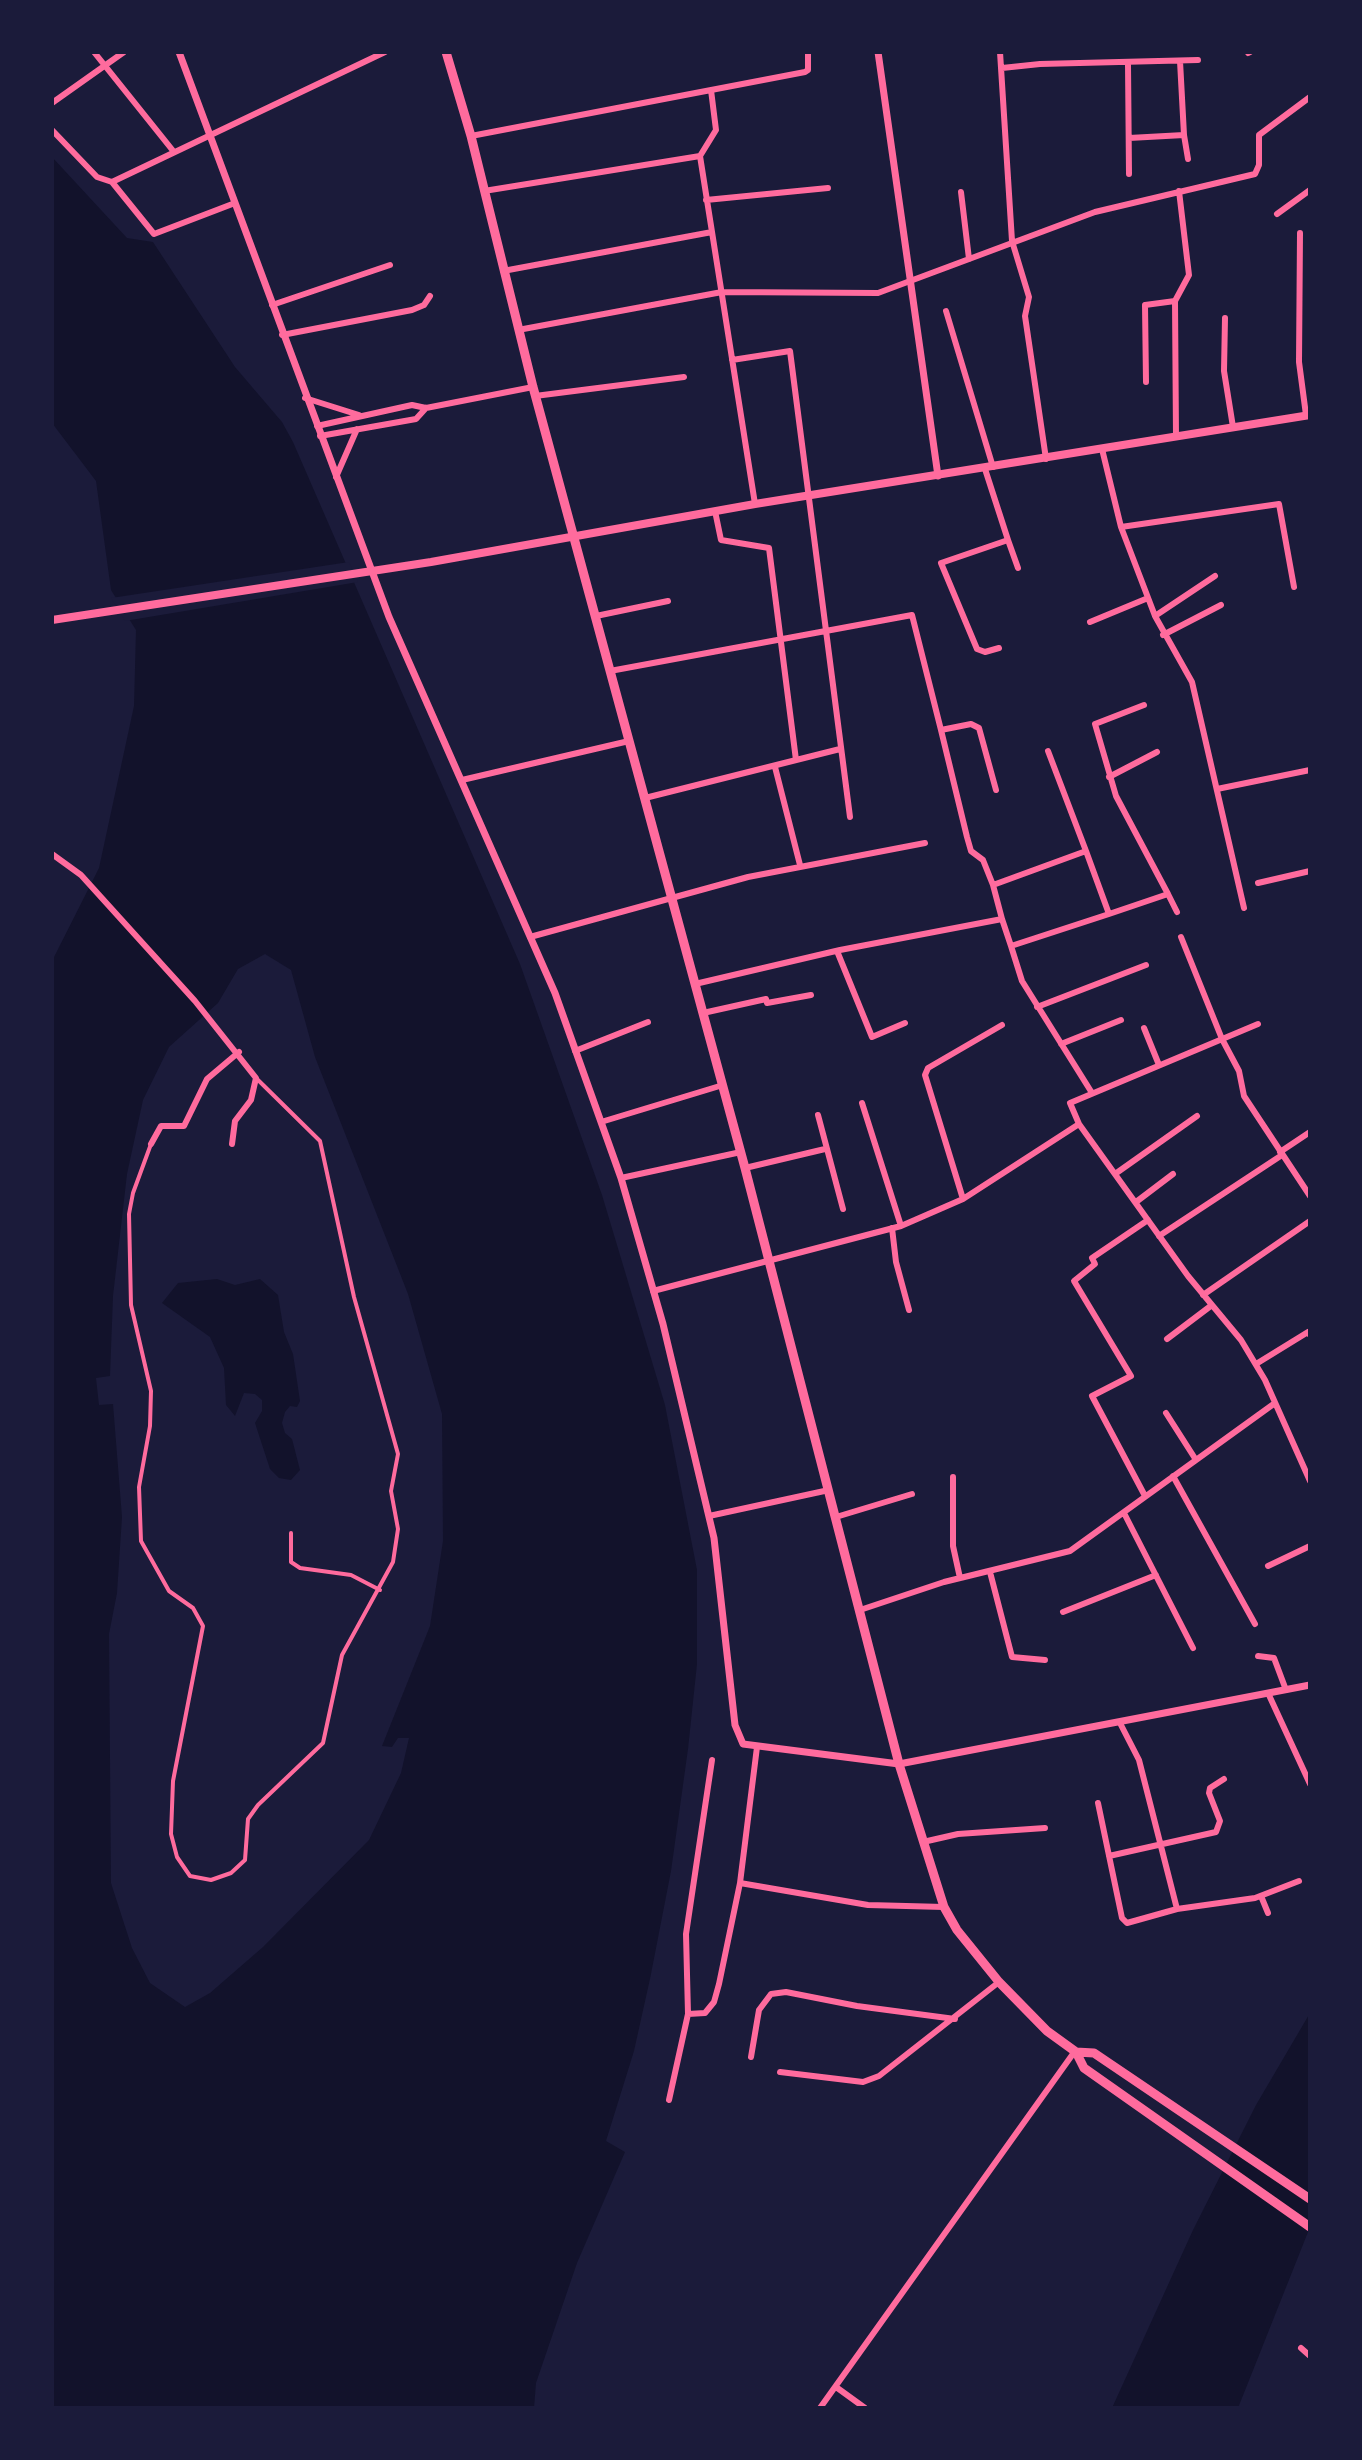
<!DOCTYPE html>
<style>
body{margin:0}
#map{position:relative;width:1362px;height:2460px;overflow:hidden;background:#1b1b3a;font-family:"Public Sans",sans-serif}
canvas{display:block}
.frame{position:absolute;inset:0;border:54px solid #1b1b3a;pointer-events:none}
</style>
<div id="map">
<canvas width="1362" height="2460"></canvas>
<div class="frame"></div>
</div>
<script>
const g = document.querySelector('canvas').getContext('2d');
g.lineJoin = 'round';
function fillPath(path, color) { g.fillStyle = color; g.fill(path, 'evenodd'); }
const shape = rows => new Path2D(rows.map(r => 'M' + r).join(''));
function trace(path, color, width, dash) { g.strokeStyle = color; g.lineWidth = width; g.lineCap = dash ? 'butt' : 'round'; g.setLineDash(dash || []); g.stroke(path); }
fillPath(shape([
 [52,157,127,238,153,242,235,367,282,422,293,442,520,964,602,1195,665,1405,697,1570,697,1664,688,1749,671,1871,650,1979,634,2051,606,2141,625,2152,577,2263,536,2383,534,2408,52,2408,52,961,99,868,134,706,136,630,111,590,96,481,52,423],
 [265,954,291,970,315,1057,408,1294,442,1414,443,1541,430,1626,382,1746,392,1747,398,1738,409,1738,401,1773,369,1840,263,1947,210,1993,185,2007,150,1983,132,1948,111,1883,109,1634,117,1593,122,1517,113,1404,99,1405,96,1378,110,1376,113,1296,127,1174,143,1100,169,1047,218,1003,238,969],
 [217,1279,235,1285,260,1279,278,1295,284,1332,293,1354,300,1401,297,1407,290,1406,285,1412,282,1423,285,1433,292,1439,300,1470,291,1480,279,1478,270,1469,255,1423,262,1411,262,1400,255,1394,244,1393,235,1416,226,1405,224,1368,210,1337,162,1303,178,1283],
 [1310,2013,1310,2227,1238,2408,1112,2408,1193,2230,1256,2105]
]), '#12122b');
fillPath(shape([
 [349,562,358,582,125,621,111,598]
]), '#1b1b3a');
trace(shape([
 [151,1144,133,1193,129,1214,131,1305,151,1391,150,1426,139,1487,141,1541,169,1591,193,1608,203,1626,173,1781,171,1834,177,1857,190,1876,211,1880,231,1873,245,1860,248,1819,258,1805,323,1743,342,1655,393,1562,398,1529,391,1491,398,1454,354,1297,320,1141,257,1079],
 [291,1533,291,1562,300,1568,351,1575,380,1590]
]), '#ff6b9d', 4);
trace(shape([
 [94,52,174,152],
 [1000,52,1012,241,1029,297,1025,316,1046,459],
 [1248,53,1250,52],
 [1128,64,1129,174],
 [1002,68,1040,64,1198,60],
 [711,90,716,130,700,156,755,504],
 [52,103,124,52],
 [52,130,97,177,112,182],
 [1184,135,1188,159],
 [471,136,805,72,808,70,808,52],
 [1129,138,1184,135,1180,61],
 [112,182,385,52],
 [112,182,154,234,235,203],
 [484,191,700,156],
 [961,192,969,259],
 [706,200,828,188],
 [1277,214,1310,190],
 [1300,233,1299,362,1306,415],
 [503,271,712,232],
 [272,305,390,265],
 [946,311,993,467],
 [1225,318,1224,371,1233,427],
 [518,330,722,292,878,293,1095,212,1255,174,1259,165,1259,135,1310,97],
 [282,335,412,310,424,305,430,296],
 [732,360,790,351,850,817],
 [1146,382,1145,305,1175,301],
 [535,396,684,377],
 [305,398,359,415],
 [317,426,412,405,426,408,533,387],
 [320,436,416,419,426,408],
 [1176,437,1175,301,1189,275,1179,191],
 [1102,449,1121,527,1155,616,1192,682,1244,908],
 [985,469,1008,540,941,563,977,649,985,652,999,648],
 [336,477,357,429],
 [715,511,721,540,769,548,796,760],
 [1121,527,1279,504,1294,587],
 [1008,540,1018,568],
 [596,616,668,601],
 [1155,616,1215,576],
 [1090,622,1148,598],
 [1163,635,1221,605],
 [610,671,912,615,941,730,971,724,979,728,996,790],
 [941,730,967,837,971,851,983,860,993,885],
 [1048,751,1086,851],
 [775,767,800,865],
 [1109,777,1157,752],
 [462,780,629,741],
 [1217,789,1310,770],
 [645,798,840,749],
 [52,854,81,875,195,1001,256,1078,251,1100,235,1121,232,1144],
 [1258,883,1310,871],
 [1168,894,1177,912],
 [1109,914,1168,894,1116,796,1095,724,1144,705],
 [530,937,748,877,925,843],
 [1181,937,1222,1039,1239,1071,1244,1096,1310,1196],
 [1011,946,1109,914,1086,851,993,885,1002,919,1011,946,1022,981,1092,1093],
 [837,951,872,1037,905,1023],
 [695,984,840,950,1002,919],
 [1037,1007,1146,965],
 [703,1013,766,999,767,1003,811,995],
 [1258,1024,1070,1103,1079,1124,1188,1276,1241,1340,1265,1380,1310,1481],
 [1144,1028,1159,1065],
 [1061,1044,1121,1020],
 [575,1051,648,1022],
 [862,1103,901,1226],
 [818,1115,843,1209],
 [601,1122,723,1085],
 [151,1144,161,1126,184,1126,207,1079,239,1052],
 [1280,1152,1310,1132],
 [745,1168,825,1149],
 [1115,1174,1197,1116],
 [621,1178,741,1152],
 [963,1199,925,1075,928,1068,1002,1025],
 [1136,1202,1173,1174],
 [892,1228,896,1262,909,1310],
 [1159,1236,1282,1155],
 [653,1291,901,1226,963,1199,1079,1124],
 [1203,1295,1310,1221],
 [1167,1339,1212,1305],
 [1256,1364,1308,1332,1310,1335],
 [1166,1413,1196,1460],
 [1173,1476,1255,1624],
 [953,1477,953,1546,960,1578],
 [1145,1496,1092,1396,1131,1376,1074,1281,1095,1264,1092,1258,1148,1220],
 [1124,1513,1193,1648],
 [709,1516,829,1490],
 [836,1517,912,1494],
 [1268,1566,1310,1546],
 [990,1572,1012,1657,1045,1660],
 [860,1610,944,1582,1070,1551,1275,1403],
 [1063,1612,1156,1575],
 [1258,1656,1274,1658,1286,1690],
 [1268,1693,1310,1784],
 [1120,1723,1139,1760,1177,1909],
 [1098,1803,1122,1918,1127,1923,1177,1909,1255,1898,1299,1881],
 [923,1842,958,1834,1045,1828],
 [1109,1856,1216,1832,1220,1821,1209,1793,1210,1788,1224,1779],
 [740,1883,868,1905,944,1907],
 [1261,1896,1268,1913],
 [688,2014,686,1934,712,1760],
 [751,2057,759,2010,771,1994,786,1992,857,2006,955,2019],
 [780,2072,863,2082,879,2076,999,1982],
 [669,2100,688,2014,705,2013,714,2002,719,1984,740,1883,757,1747],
 [1301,2348,1310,2356],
 [836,2387,865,2408],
 [820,2408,1075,2051]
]), '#ff6b9d', 6);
trace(shape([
 [179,52,389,617,555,993,621,1178,663,1324,714,1538,735,1725,743,1744,899,1764,1310,1685],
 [878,52,938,476]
]), '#ff6b9d', 7);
trace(shape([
 [52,620,431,562,755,504,1310,415]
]), '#ff6b9d', 8);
trace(shape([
 [446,52,471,136,533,387,745,1168,899,1764,944,1907,957,1930,999,1982,1047,2031,1076,2052,1084,2068,1310,2227],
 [1076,2052,1094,2053,1310,2199]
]), '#ff6b9d', 9);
</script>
